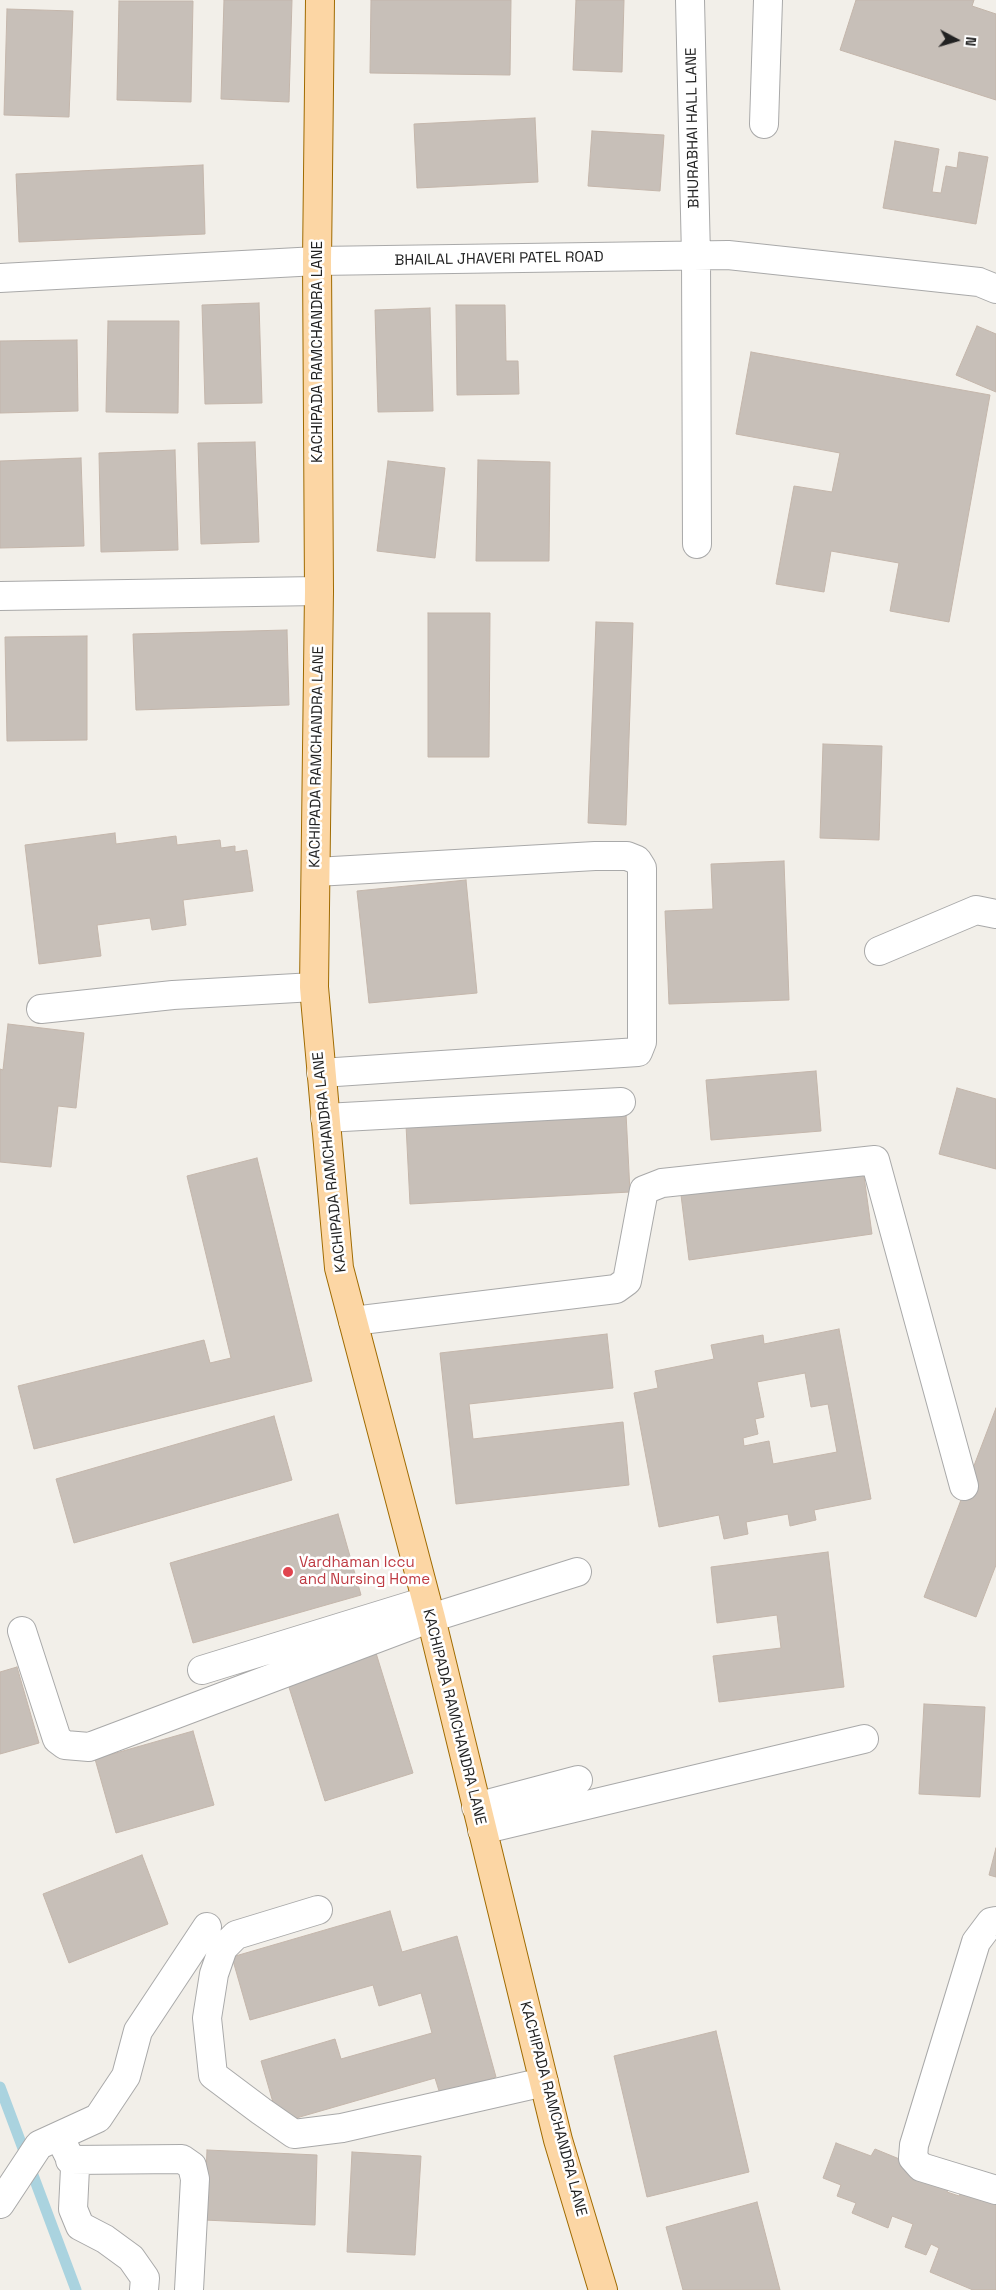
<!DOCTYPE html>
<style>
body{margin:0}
#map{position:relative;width:996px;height:2290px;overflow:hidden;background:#f2efe9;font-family:"Space Grotesk",sans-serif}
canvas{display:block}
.north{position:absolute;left:931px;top:15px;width:50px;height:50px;-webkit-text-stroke:4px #fff;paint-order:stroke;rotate:96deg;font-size:14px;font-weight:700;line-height:20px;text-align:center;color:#222}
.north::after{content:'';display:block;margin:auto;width:18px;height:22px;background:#222;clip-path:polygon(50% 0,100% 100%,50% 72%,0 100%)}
</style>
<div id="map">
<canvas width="996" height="2290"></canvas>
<div class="north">N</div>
</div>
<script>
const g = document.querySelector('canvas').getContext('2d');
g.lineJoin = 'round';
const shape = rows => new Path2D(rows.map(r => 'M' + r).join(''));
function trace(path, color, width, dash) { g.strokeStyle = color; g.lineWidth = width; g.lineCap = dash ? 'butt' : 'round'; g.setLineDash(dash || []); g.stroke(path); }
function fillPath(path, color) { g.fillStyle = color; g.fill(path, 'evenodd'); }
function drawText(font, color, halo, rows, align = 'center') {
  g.font = font + ' "Space Grotesk",sans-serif'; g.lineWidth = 5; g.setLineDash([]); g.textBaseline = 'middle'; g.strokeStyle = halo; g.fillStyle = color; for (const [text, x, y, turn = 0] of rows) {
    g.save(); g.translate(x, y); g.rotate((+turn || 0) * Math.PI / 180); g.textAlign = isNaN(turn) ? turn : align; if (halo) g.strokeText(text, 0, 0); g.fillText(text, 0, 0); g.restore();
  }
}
trace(shape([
 [0,2087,76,2290]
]), '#aad3df', 11);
const building = shape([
 [224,0,292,0,289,102,221,99,224,0],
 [371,0,511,0,510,75,370,73,371,0],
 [576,0,624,0,622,72,573,70,576,0],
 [856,0,974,0,972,6,996,14,996,100,840,50,856,0],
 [119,1,193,1,191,102,117,100,119,1],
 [7,9,73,11,69,117,4,115,7,9],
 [535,118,538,182,417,188,414,124,535,118],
 [592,131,664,135,660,191,588,186,592,131],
 [895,141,939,149,932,192,941,193,946,166,957,168,959,152,988,157,976,224,883,208,895,141],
 [203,165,205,234,19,242,16,174,203,165],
 [259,303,262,403,205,404,202,305,259,303],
 [456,305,505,305,506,361,518,361,519,394,457,395,456,305],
 [430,308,433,411,378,412,375,310,430,308],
 [108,321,179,321,178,413,106,412,108,321],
 [977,326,996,334,996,392,956,375,977,326],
 [77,340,78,411,0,413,0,341,77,340],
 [751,352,990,395,949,622,890,611,899,563,831,551,824,592,776,584,794,486,832,492,840,453,736,434,751,352],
 [255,442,259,542,201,544,198,443,255,442],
 [175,450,178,550,101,552,99,453,175,450],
 [81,458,84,546,0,548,0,461,81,458],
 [478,460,550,462,549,561,476,561,478,460],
 [388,461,445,468,435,558,377,551,388,461],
 [428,613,490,613,489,757,428,757,428,613],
 [596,622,633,623,626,825,588,823,596,622],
 [287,630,289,705,136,710,133,634,287,630],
 [87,636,87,740,7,741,5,637,87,636],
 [823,744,882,746,879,840,820,838,823,744],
 [115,833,116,844,176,836,177,845,220,840,221,848,235,846,235,852,247,850,253,891,183,900,186,925,152,930,150,918,97,925,101,956,39,964,25,845,115,833],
 [784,861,789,1000,669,1004,665,911,713,909,711,864,784,861],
 [466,880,477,993,369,1003,357,891,466,880],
 [8,1024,84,1033,76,1108,58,1106,51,1167,0,1162,0,1069,3,1070,8,1024],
 [816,1071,821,1131,711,1140,706,1080,816,1071],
 [957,1088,996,1099,996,1169,939,1154,957,1088],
 [626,1113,630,1192,410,1204,406,1125,626,1113],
 [257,1158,312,1381,34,1449,18,1386,204,1340,210,1363,231,1358,187,1176,257,1158],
 [863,1169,872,1234,689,1260,681,1195,863,1169],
 [839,1329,871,1499,814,1510,816,1520,790,1526,788,1514,746,1522,748,1534,724,1539,719,1515,659,1527,634,1393,658,1388,655,1371,714,1359,711,1345,763,1335,764,1344,839,1329],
 [805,1373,811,1407,828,1404,837,1452,773,1464,769,1441,744,1446,743,1438,758,1434,755,1419,764,1417,757,1382,805,1373],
 [607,1334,613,1388,469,1404,473,1439,623,1422,629,1485,456,1504,440,1353,607,1334],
 [996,1408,996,1565,976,1617,924,1597,996,1408],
 [274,1416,292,1480,74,1543,56,1479,274,1416],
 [338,1514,361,1595,193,1643,170,1563,338,1514],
 [828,1552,844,1687,719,1702,713,1656,781,1648,777,1615,717,1623,711,1567,828,1552],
 [376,1653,413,1773,325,1801,287,1681,376,1653],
 [17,1667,39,1743,0,1754,0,1672,17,1667],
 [924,1704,985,1707,980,1797,919,1794,924,1704],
 [193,1731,214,1805,116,1833,95,1759,193,1731],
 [996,1848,996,1877,989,1875,996,1848],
 [142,1855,168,1924,69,1963,43,1894,142,1855],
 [390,1911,402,1952,457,1936,496,2077,440,2094,435,2078,279,2123,261,2061,335,2039,341,2059,432,2033,421,1993,379,2006,373,1985,250,2020,232,1957,390,1911],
 [716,2031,749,2172,647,2197,614,2056,716,2031],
 [836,2143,871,2156,875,2149,914,2165,909,2175,930,2184,951,2183,947,2192,959,2196,964,2185,996,2197,996,2290,973,2290,930,2272,939,2248,931,2244,926,2255,905,2247,913,2224,892,2216,888,2228,852,2213,856,2203,837,2196,841,2185,823,2178,836,2143],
 [207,2150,317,2155,315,2225,204,2220,207,2150],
 [352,2152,421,2156,415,2255,347,2252,352,2152],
 [757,2202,780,2290,683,2290,666,2227,757,2202]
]);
fillPath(building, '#c7bfb8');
trace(building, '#c4b6ab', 1);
const minor = shape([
 [690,0,696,256,697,544],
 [764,124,768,0],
 [0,278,317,261,728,255,979,282,996,289],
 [0,596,319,591],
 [316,872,595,856,627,856,637,860,642,868,642,1042,638,1052,321,1073],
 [879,951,976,910,996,914],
 [41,1009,173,995,314,987],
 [325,1118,621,1102],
 [353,1321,616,1289,627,1281,644,1190,662,1183,875,1160,964,1486],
 [22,1631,57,1739,65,1745,89,1747,431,1618,577,1572],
 [202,1670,426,1601],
 [476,1807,578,1780],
 [482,1830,864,1739],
 [318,1910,236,1935,223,1948,214,1974,207,2018,213,2075,261,2111,294,2134,342,2128,544,2082],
 [996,1921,991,1922,976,1942,914,2145,913,2158,921,2167,996,2190],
 [63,2144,75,2168,73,2209,80,2226,105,2239,131,2258,145,2278,144,2290],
 [70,2160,182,2159,192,2166,195,2179,189,2290],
 [0,2204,39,2145,98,2118,126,2076,138,2031,207,1927]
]);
const major = shape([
 [320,0,317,261,319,591,314,987,339,1268,431,1618,558,2140,603,2290]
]);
trace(minor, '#a9a9a9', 30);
trace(major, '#a06b00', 30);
trace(minor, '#fff', 28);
trace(major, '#fcd6a4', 28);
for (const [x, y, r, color] of [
 [288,1572,6,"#e0444e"]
]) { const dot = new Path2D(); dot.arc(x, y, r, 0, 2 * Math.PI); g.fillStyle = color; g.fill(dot); trace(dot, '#fff', 2); }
drawText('15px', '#222', '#fff', [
 ["BHURABHAI HALL LANE",693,128,-91],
 ["BHAILAL JHAVERI PATEL ROAD",499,259,-1],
 ["KACHIPADA RAMCHANDRA LANE",318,352,-90],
 ["KACHIPADA RAMCHANDRA LANE",317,757,-89],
 ["KACHIPADA RAMCHANDRA LANE",330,1162,-96],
 ["KACHIPADA RAMCHANDRA LANE",454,1717,76],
 ["KACHIPADA RAMCHANDRA LANE",553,2109,75]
]);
drawText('15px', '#be3a42', '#fff', [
 ["Vardhaman Iccu",299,1563],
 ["and Nursing Home",299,1580]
], 'left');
</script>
